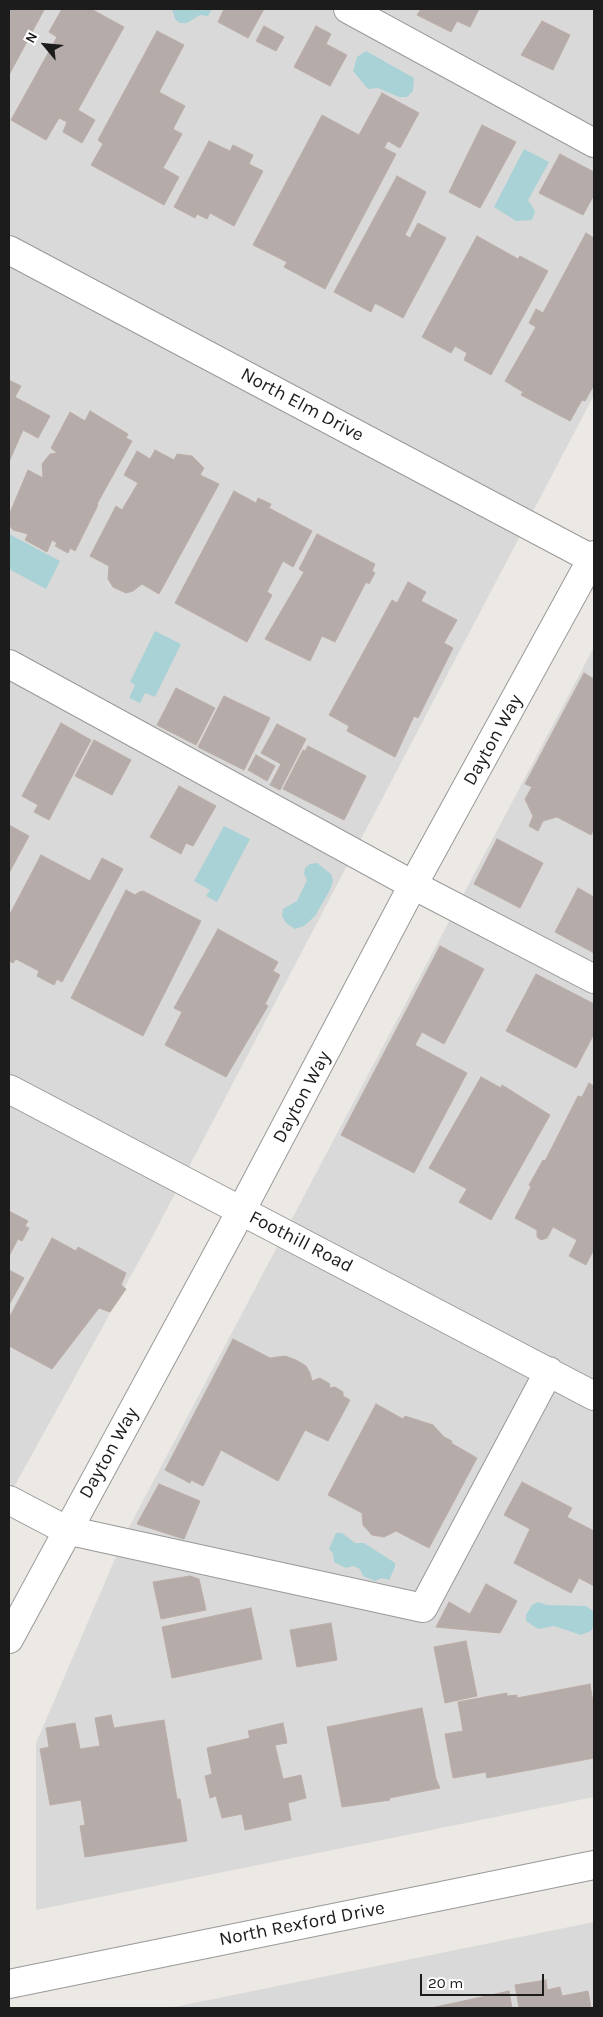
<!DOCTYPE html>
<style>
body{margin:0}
#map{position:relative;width:603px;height:2017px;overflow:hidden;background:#ece8e3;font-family:Karla,sans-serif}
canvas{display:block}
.frame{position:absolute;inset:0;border:10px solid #1c1c1c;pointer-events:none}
.north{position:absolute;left:20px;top:20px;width:50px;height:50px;-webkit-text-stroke:4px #fff;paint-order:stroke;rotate:298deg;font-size:14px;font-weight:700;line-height:20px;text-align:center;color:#1c1c1c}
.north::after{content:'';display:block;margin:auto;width:18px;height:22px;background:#1c1c1c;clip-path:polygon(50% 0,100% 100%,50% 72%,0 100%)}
.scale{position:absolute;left:420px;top:1974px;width:124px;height:22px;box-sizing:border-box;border:2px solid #1c1c1c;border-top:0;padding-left:6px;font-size:15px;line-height:18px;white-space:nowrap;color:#1c1c1c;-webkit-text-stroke:4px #fff;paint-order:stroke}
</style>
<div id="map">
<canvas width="603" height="2017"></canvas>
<div class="frame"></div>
<div class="north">N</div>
<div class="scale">20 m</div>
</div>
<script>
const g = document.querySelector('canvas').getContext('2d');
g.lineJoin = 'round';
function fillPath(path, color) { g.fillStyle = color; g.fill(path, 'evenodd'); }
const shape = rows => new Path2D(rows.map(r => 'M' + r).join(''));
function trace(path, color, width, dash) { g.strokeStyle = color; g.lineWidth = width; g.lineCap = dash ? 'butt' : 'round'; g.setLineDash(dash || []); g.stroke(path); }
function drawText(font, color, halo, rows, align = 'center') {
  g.font = font + ' Karla,sans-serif'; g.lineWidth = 5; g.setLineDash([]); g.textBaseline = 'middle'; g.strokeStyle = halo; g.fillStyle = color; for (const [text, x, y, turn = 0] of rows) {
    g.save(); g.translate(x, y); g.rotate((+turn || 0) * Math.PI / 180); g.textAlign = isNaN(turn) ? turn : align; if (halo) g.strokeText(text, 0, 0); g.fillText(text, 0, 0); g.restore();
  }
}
fillPath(shape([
 [9,9,594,9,594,395,149,1243,9,1496],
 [594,647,594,1797,36,1910,36,1743,126,1533],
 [594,1922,594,2008,169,2008]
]), '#dad9d9');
fillPath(shape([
 [172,9,212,9,208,16,200,15,187,23,180,23,175,19],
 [366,51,414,78,413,91,407,97,399,97,378,88,368,89,353,71,357,57],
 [524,149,549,162,528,200,535,211,532,220,516,221,494,207],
 [9,534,60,561,46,589,9,569],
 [155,631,181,644,155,697,145,693,140,703,129,698,135,685,130,682],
 [224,826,250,839,217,902,206,896,210,890,194,881],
 [317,863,331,874,333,880,330,890,315,916,304,926,295,929,286,923,282,916,283,909,297,901,307,880,304,874,305,868,310,864],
 [336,1533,342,1533,355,1543,364,1543,395,1563,395,1567,389,1580,382,1578,375,1581,363,1576,360,1569,353,1566,346,1568,334,1562,333,1553,329,1549],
 [538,1602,547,1605,586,1606,593,1611,594,1625,591,1631,581,1635,554,1626,538,1629,526,1621,526,1615,532,1605]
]), '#a8d2d5');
const building = shape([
 [9,9,44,10,9,75,9,9],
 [62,9,91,9,124,27,78,110,95,120,82,143,63,132,67,122,59,118,46,140,11,120,57,37,49,32,62,9],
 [224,9,264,9,248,38,218,22,224,9],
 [421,9,479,9,470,27,457,21,451,32,417,15,421,9],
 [542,21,570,35,553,70,521,55,542,21],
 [264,26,284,37,276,51,256,41,264,26],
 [316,26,331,34,326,44,347,55,330,86,294,67,316,26],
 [157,31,184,45,159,92,185,106,173,129,182,134,163,168,179,177,164,205,91,165,103,144,98,140,157,31],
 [382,93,419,113,400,148,388,141,384,148,396,154,325,289,284,267,287,262,253,245,322,115,359,135,382,93],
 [482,125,516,142,480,208,449,192,482,125],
 [209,141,230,151,233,145,253,155,249,164,263,171,234,226,210,213,207,219,197,214,195,218,174,207,209,141],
 [560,154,594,172,594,195,583,215,539,193,560,154],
 [397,176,426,192,405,235,410,238,418,223,446,238,403,318,375,303,371,312,334,292,397,176],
 [586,233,594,238,594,385,585,401,582,400,570,421,521,395,523,392,505,381,536,327,529,323,536,309,543,313,586,233],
 [477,236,518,259,520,256,548,271,491,375,464,360,467,353,455,346,451,353,422,337,477,236],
 [9,380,21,386,15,397,50,416,38,438,23,430,9,462,9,380],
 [90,411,128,434,126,438,132,441,97,504,98,505,75,551,70,548,68,553,55,546,57,543,52,540,47,552,25,540,28,534,13,530,9,525,9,515,28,470,43,478,42,464,50,454,57,453,51,448,70,412,85,421,90,411],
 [155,450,174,460,177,454,192,456,204,468,200,475,219,484,159,594,142,584,133,591,126,593,113,587,108,579,109,566,90,556,116,506,122,510,138,483,124,475,137,451,150,459,155,450],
 [234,491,256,503,258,498,271,504,269,508,312,531,293,567,283,561,267,592,272,595,247,642,175,603,234,491],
 [317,534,375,564,372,571,375,573,369,584,366,582,335,642,322,636,310,661,265,639,304,572,299,569,317,534],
 [408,582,426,592,421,601,457,620,444,643,453,648,418,718,414,716,395,757,347,731,349,726,329,715,392,600,397,603,408,582],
 [584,673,594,679,594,828,591,835,557,817,543,821,538,831,529,826,533,816,525,799,532,787,525,784,584,673],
 [176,688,215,708,196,745,157,725,176,688],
 [224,696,270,718,244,770,198,747,224,696],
 [61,723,91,740,49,820,34,812,38,805,22,796,61,723],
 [277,724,306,739,280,790,270,785,281,764,261,753,277,724],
 [94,740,131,760,112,795,75,776,94,740],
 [308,746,366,776,344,820,283,789,303,750,305,751,308,746],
 [256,755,275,766,267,781,248,770,256,755],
 [179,786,216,806,193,846,186,843,181,854,150,837,179,786],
 [9,825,29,836,9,873,9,825],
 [497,839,543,863,520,908,474,884,497,839],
 [41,855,90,881,102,858,123,869,62,982,57,979,54,985,37,976,39,971,16,959,13,963,9,961,9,916,41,855],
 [578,888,594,897,594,953,555,932,578,888],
 [126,890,135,895,139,892,143,891,201,921,143,1036,71,998,126,890],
 [218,929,278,962,273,971,280,975,265,1004,268,1006,226,1077,165,1045,182,1012,174,1008,218,929],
 [440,946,484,969,444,1044,422,1032,415,1045,467,1073,414,1173,341,1135,440,946],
 [536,974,594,1004,594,1034,576,1068,506,1031,536,974],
 [481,1077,501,1088,502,1085,550,1115,491,1220,459,1202,467,1189,429,1168,481,1077],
 [589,1083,594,1086,594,1249,586,1265,569,1256,577,1240,553,1227,547,1238,541,1240,537,1237,537,1230,515,1218,531,1187,529,1185,543,1160,545,1161,578,1096,582,1097,589,1083],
 [9,1211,28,1221,25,1226,29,1228,22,1241,18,1239,9,1256,9,1211],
 [52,1238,76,1251,78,1247,126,1273,121,1285,126,1289,110,1312,99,1308,52,1369,9,1346,9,1318,52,1238],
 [9,1270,24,1278,9,1305,9,1270],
 [233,1339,270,1358,285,1356,296,1360,306,1366,310,1373,312,1381,320,1378,330,1384,329,1388,335,1387,343,1392,343,1396,350,1400,328,1441,305,1430,278,1481,221,1450,203,1486,191,1480,190,1483,165,1470,233,1339],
 [376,1404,403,1419,405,1416,433,1425,444,1437,452,1441,451,1443,477,1458,429,1548,396,1531,384,1537,372,1535,363,1525,362,1513,328,1495,376,1404],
 [522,1482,572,1508,567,1517,594,1531,594,1586,579,1578,571,1593,514,1563,530,1529,504,1515,522,1482],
 [159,1484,200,1501,184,1539,137,1524,159,1484],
 [190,1576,199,1579,206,1610,161,1619,153,1582,190,1576],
 [486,1584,517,1601,500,1633,436,1627,449,1602,470,1614,486,1584],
 [251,1608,262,1659,172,1678,162,1627,251,1608],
 [331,1623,337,1660,297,1667,290,1630,331,1623],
 [466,1641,477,1696,445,1703,434,1647,466,1641],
 [590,1684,594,1709,594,1758,487,1778,486,1772,453,1778,445,1734,463,1731,458,1702,507,1693,507,1696,517,1695,517,1698,590,1684],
 [422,1708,436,1779,440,1788,389,1798,390,1800,342,1807,327,1727,422,1708],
 [111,1715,114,1728,164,1720,177,1799,180,1799,187,1841,85,1857,80,1826,85,1825,81,1800,50,1805,40,1749,49,1747,46,1728,75,1723,80,1749,100,1746,95,1718,111,1715],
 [283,1723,287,1743,275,1745,283,1779,301,1775,306,1798,288,1803,291,1820,245,1830,242,1814,222,1818,216,1796,210,1798,205,1776,212,1774,207,1748,250,1738,248,1731,283,1723],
 [546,1980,547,1990,560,1987,562,1996,588,1991,591,2008,519,2008,515,1985,546,1980],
 [509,1991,512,2008,431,2008,509,1991]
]);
fillPath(building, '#b5aca9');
trace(building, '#bcada7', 1);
const minor = shape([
 [348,9,594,143],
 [9,250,594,560],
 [9,664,413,885,594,979],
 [9,1089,594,1396],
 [9,1500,66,1530,423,1608,549,1371],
 [9,1639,241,1211,413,885,594,555],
 [9,1984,594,1865]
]);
trace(minor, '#999', 30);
trace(minor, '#fff', 28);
drawText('19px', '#1c1c1c', '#fff', [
 ["North Elm Drive",302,405,28],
 ["Dayton Way",493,740,-61],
 ["Dayton Way",302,1097,-62],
 ["Foothill Road",301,1242,27],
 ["Dayton Way",109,1453,-61],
 ["North Rexford Drive",302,1924,-11]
]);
</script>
